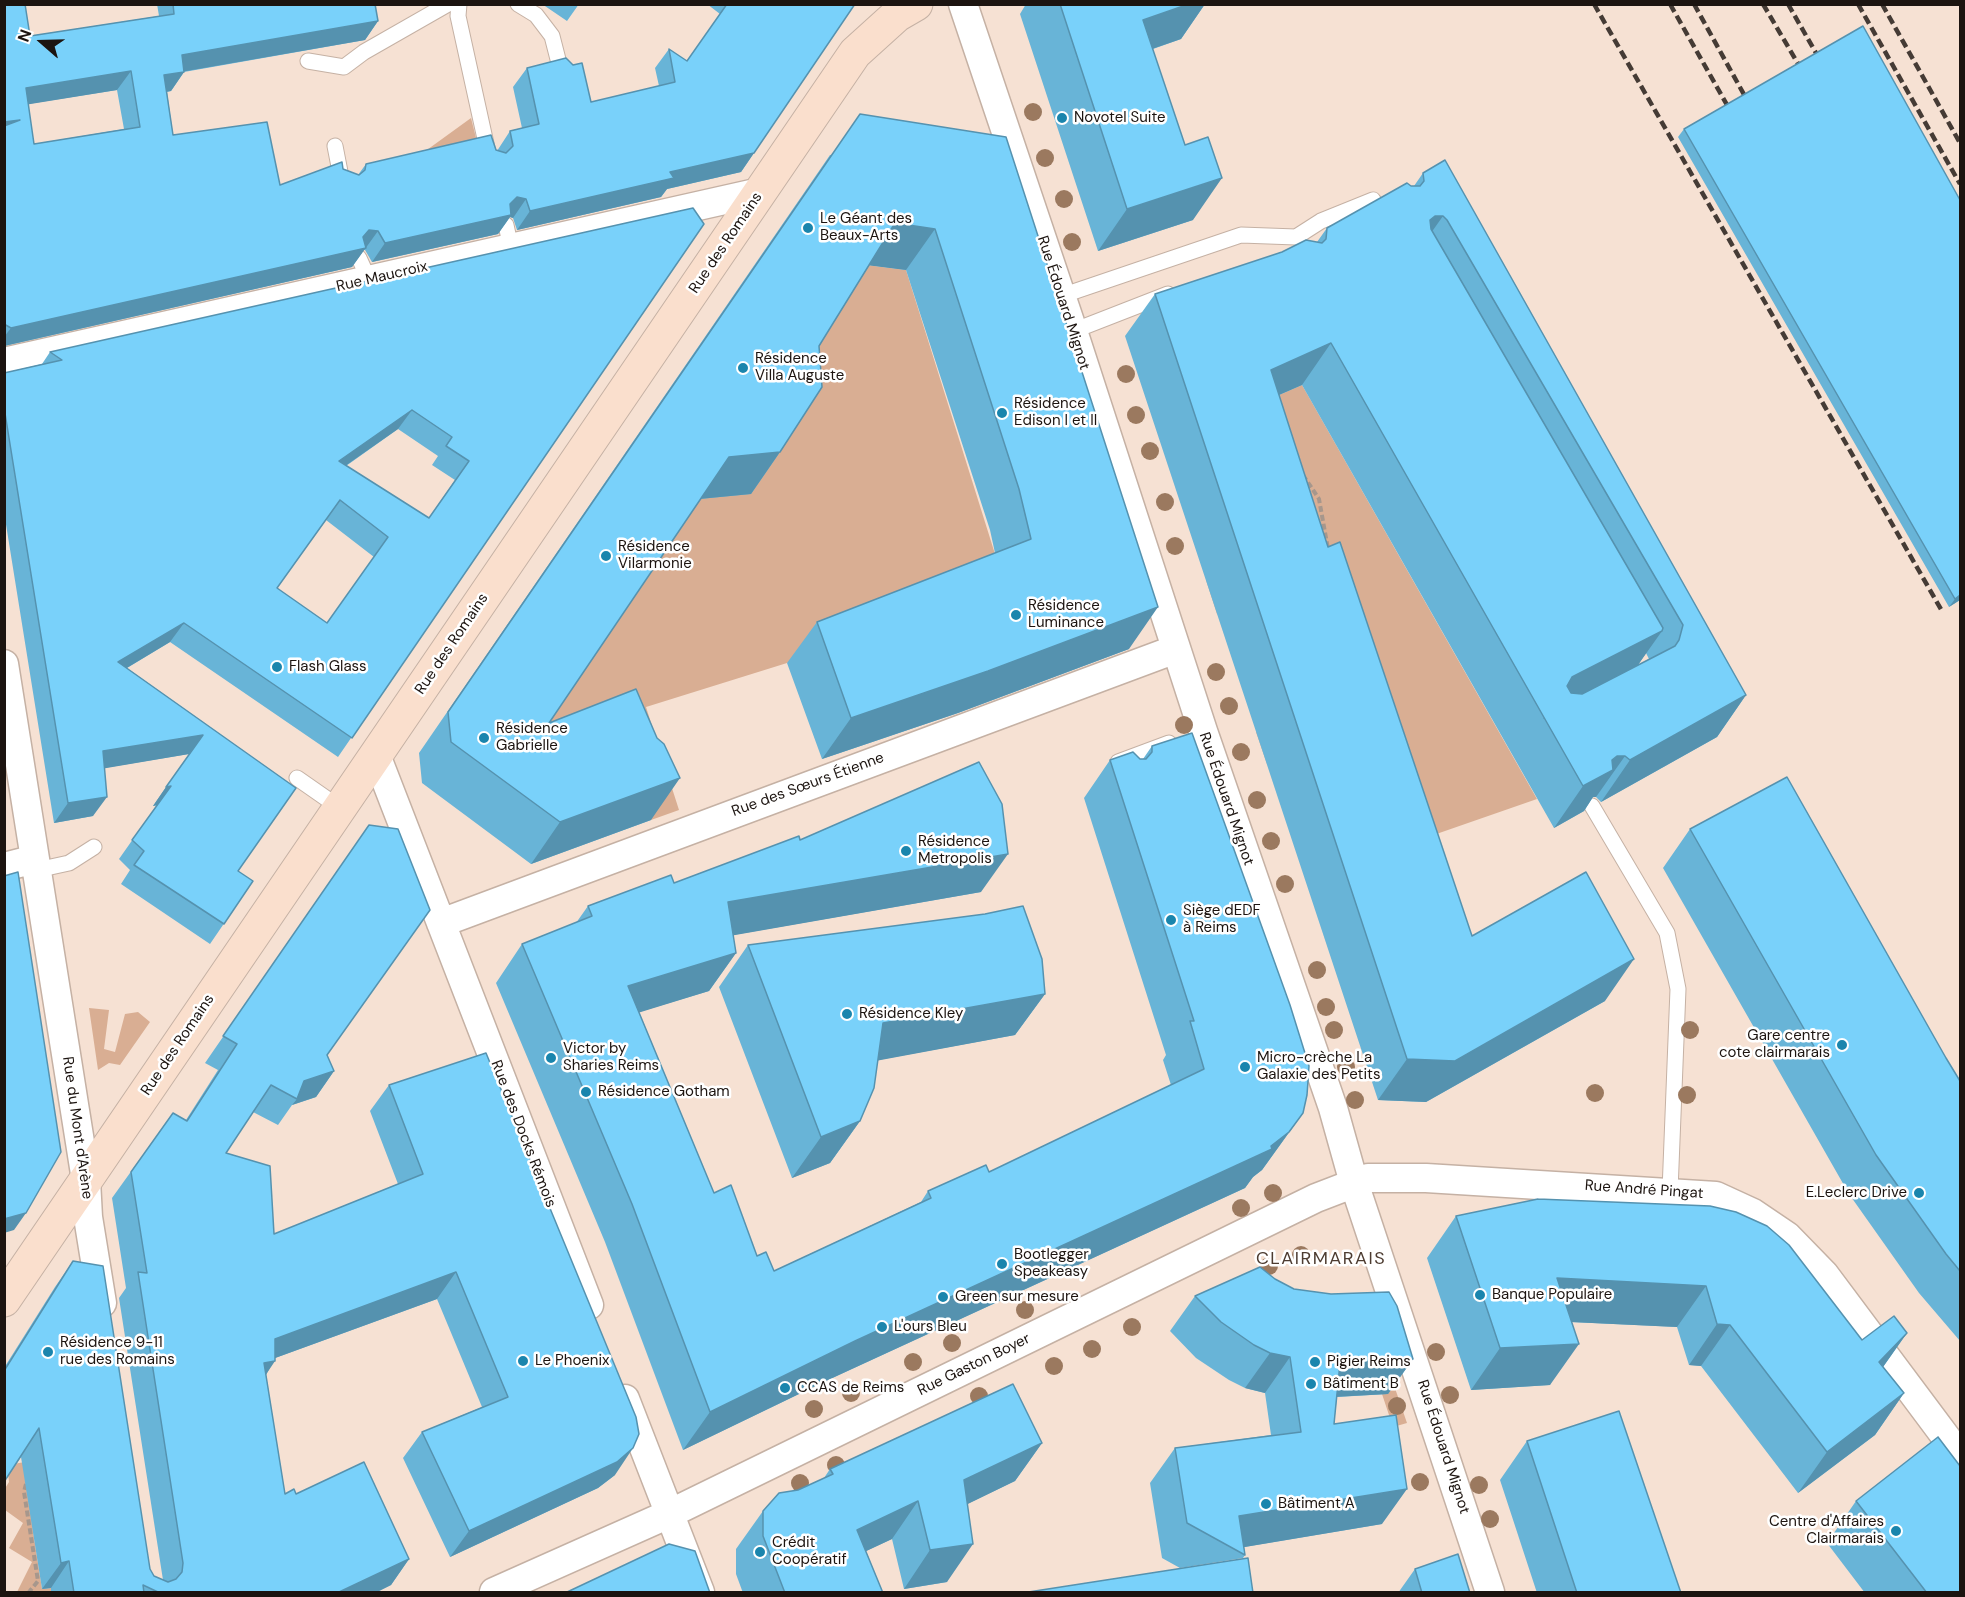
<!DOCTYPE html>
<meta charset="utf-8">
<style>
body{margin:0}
#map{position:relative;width:1965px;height:1597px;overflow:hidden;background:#f6e1d3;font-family:"DM Sans",sans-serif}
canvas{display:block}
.frame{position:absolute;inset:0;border:6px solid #1c1410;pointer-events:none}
.north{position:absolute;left:12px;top:12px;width:60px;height:60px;-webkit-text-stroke:4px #fff;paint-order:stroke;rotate:290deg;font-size:16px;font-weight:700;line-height:24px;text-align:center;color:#1c1410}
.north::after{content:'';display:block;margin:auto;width:21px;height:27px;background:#1c1410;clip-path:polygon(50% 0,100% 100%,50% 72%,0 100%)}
</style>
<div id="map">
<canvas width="1965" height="1597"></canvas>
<div class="frame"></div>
<div class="north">N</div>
</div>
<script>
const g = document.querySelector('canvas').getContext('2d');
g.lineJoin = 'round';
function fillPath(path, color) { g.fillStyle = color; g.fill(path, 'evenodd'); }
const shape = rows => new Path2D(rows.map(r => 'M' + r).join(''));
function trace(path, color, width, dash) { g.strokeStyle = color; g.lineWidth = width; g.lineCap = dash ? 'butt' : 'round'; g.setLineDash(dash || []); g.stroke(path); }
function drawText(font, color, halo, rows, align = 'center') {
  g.font = font + ' "DM Sans",sans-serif'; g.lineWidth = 5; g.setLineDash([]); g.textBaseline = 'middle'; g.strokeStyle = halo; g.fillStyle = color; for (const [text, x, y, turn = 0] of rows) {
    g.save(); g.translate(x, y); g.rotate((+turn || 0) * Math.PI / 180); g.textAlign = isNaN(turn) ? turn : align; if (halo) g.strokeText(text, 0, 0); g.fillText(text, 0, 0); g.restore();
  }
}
fillPath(shape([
 [471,118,480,154,413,160],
 [866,265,906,270,995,554,787,663,646,707,679,810,651,820,635,786,534,744,707,488,790,388],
 [1302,385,1537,799,1399,847,1361,736,1267,764,1256,732,1350,702,1217,614,1206,580,1287,553,1242,411],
 [89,1008,109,1010,104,1049,115,1052,125,1014,138,1012,150,1022,120,1065,109,1063,98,1070],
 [1377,1336,1407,1423,1393,1427,1364,1340],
 [49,1458,33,1531,42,1589,51,1588,51,1592,17,1592,32,1562,9,1548,23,1523,5,1510,4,1490,9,1482,7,1465]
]), '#d9ae93');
const lane = shape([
 [459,4,458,16,489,157],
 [518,4,536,15,552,36,562,75],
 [308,61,344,67,364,52,448,4],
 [335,146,342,182],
 [506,225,511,248],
 [359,258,369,280],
 [1061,296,1241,235,1296,237,1321,221,1373,200,1385,217],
 [1073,331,1168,294],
 [1118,762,1169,743],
 [297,778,340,808],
 [1592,806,1667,933,1678,989,1670,1191],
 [37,870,69,863,94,847]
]);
const street = shape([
 [963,4,1073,331,1203,731,1333,1108,1354,1183,1490,1592],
 [4,362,760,192],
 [4,664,86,1180,88,1217,102,1303],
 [376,755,589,1305],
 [4,867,35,859],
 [441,923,1176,649],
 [625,1399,700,1592],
 [494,1592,669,1514,1316,1198,1368,1178,1426,1178,1716,1196,1753,1213,1787,1236,1824,1274,1960,1456]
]);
const secondary = shape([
 [4,1300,855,53,897,15,916,4]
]);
trace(lane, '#c5b1a4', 17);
trace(street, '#c5b1a4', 31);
trace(secondary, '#c5b1a4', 35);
trace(shape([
 [1303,475,1319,499,1328,549],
 [26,1484,24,1492,38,1581,29,1592]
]), '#a7978c', 4, [6, 3]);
trace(lane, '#fff', 15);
trace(street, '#fff', 28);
trace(secondary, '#fadfcd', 33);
trace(shape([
 [1594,4,1942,611],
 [1670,4,1735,119],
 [1694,4,1752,109],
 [1763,4,1807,79],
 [1788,4,1824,67],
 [1858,4,1960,184],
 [1882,4,1960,143]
]), '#453b35', 4.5, [9, 4.5]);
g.fillStyle = '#9b795f';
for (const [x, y] of [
 [1033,112],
 [1045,158],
 [1064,199],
 [1072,242],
 [1126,374],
 [1136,415],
 [1150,451],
 [1165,502],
 [1175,546],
 [1216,672],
 [1229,706],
 [1184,725],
 [1241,752],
 [1257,800],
 [1271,841],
 [1285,884],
 [1317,970],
 [1326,1007],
 [1334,1030],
 [1690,1030],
 [1346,1067],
 [1595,1093],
 [1687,1095],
 [1355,1100],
 [1273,1193],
 [1241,1208],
 [1301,1255],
 [1269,1266],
 [1025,1310],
 [1132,1327],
 [952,1343],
 [1092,1349],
 [1436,1352],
 [913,1362],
 [1054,1366],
 [851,1393],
 [1450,1395],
 [979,1396],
 [1397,1406],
 [814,1409],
 [836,1465],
 [1420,1482],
 [800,1483],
 [1479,1485],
 [1490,1519]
]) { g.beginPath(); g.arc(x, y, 9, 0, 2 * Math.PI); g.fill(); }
fillPath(shape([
 [4,4,30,36,159,16,157,4,218,4,218,5,378,21,365,40,184,72,171,91,167,92,173,135,280,185,343,169,358,175,366,164,497,151,510,131,522,128,513,87,527,68,591,102,659,86,655,68,669,49,687,61,720,14,707,4,855,4,741,172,667,189,661,197,517,230,513,218,510,217,498,234,372,262,365,250,364,250,352,267,4,346],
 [117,90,124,129,34,144,28,104],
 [542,4,579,4,567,21],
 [1026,4,1205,4,1181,39,1153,49,1193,220,1098,251,1020,14],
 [1684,129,1960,200,1960,600,1949,607,1678,137],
 [1006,137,1129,649,958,713,822,759,787,663,817,622,995,553,990,530,906,270,869,265,819,346,780,452,751,494,700,499,549,723,657,738,651,820,531,864,422,783,419,753,830,155],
 [1423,173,1746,695,1717,737,1601,802,1596,797,1593,797,1584,811,1554,828,1302,385,1279,395,1328,547,1472,936,1605,1001,1426,1102,1378,1100,1125,336,1155,294,1317,242,1327,228,1411,186,1414,186],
 [1646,653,1649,659,1638,665],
 [704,224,338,757,170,642,127,668,296,788,238,871,253,881,210,944,121,884,130,870,119,859,157,805,153,806,189,754,104,768,93,816,54,823,4,512,4,373,42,364,50,352],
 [398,429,438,456,432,465,455,480,429,518,346,466],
 [326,520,374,557,327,623,277,588],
 [1152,746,1303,1113,1262,1170,1253,1177,1245,1188,828,1380,683,1450,605,1242,496,983,522,944,576,923,588,906,674,883,800,840,981,892,733,935,736,953,709,991,639,1012,714,1193,757,1256,774,1271,921,1202,928,1191,989,1172,1171,1085,1163,1060,1166,1055,1084,798,1110,760,1143,759],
 [369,825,327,1055,334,1071,316,1097,292,1105,278,1125,253,1112,226,1153,274,1234,398,1184,370,1111,389,1085,615,1475,598,1488,450,1557,403,1458,422,1432,482,1407,437,1299,275,1358,266,1375,285,1494,296,1494,409,1559,391,1585,375,1593,51,1593,51,1588,42,1589,21,1457,4,1482,4,1368,55,1287,73,1261,150,1569,154,1576,163,1580,119,1298,126,1288,112,1198,173,1113,186,1120,218,1070,205,1063],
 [1690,829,1946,1058,1960,1081,1960,1341,1919,1293,1849,1194,1663,868],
 [748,945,1045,994,1015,1035,878,1060,860,1121,830,1163,792,1178,719,987],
 [1538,1199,1862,1340,1907,1333,1883,1367,1904,1393,1875,1435,1798,1493,1701,1366,1689,1365,1677,1327,1571,1322,1550,1385,1471,1390,1427,1258,1456,1216],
 [1275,1279,1413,1359,1388,1394,1337,1397,1334,1424,1382,1524,1244,1547,1245,1555,1243,1558,1180,1568,1162,1558,1150,1483,1175,1448,1271,1435,1265,1393,1245,1388,1229,1380,1196,1358,1170,1331,1195,1296],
 [1527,1441,1681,1593,1537,1593,1500,1480],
 [1042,1443,1015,1481,967,1504,947,1582,904,1589,892,1539,866,1551,883,1593,743,1593,736,1574,736,1549,763,1511,798,1490,824,1478,830,1469],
 [1856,1501,1960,1593,1865,1593,1827,1543],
 [1415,1569,1470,1593,1398,1593]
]), '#68b4d7');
fillPath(shape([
 [1189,4,1205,4,1181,39,1114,62,1143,20],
 [378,21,365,40,169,74,182,55],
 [131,71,117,90,12,107,26,88],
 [184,72,171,91,151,94,164,75],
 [20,120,4,139,4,122],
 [754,153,741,172,667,189,661,197,517,230,530,211,670,172],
 [1222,178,1193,220,1098,251,1127,209],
 [517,197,526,199,513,218,510,217,498,234,372,262,385,243,510,204],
 [1435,216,1443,216,1414,257,1430,220],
 [895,223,935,229,906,270,866,265],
 [369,230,378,231,352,267,4,346,4,337,11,328],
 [1331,343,1302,385,1242,411,1271,370],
 [412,410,398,429,325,480,339,461],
 [780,452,751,494,699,499,729,457],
 [1960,595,1960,600,1949,607,1955,599],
 [1158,607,1129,649,958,713,822,759,851,718],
 [184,623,170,642,105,681,118,662],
 [1662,631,1633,672,1543,719,1572,677],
 [1746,695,1717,737,1601,802,1630,760],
 [203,735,189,754,89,771,103,751],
 [1617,756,1625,756,1596,797,1593,797,1584,811,1554,828,1583,786],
 [680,778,651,820,531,864,560,822],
 [171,786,158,805,153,806,166,787],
 [107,797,93,816,54,823,68,803],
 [1008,854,981,892,701,941,728,902],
 [736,953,709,991,602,1024,628,986],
 [1634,959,1605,1001,1426,1102,1378,1100,1407,1059],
 [1045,994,1015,1035,854,1065,883,1023],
 [334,1071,316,1097,292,1105,297,1099,304,1081],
 [1303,1113,1262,1170,1253,1177,1245,1188,828,1380,683,1450,710,1412,855,1341,1271,1146],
 [860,1121,830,1163,792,1178,821,1137],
 [26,1213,14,1230,4,1233,4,1219],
 [456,1272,437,1299,256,1365,275,1339],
 [1557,1278,1706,1286,1677,1327,1528,1320],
 [1717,1324,1730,1325,1701,1366,1689,1365],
 [1907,1333,1878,1374,1879,1362],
 [1579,1344,1550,1385,1471,1390,1500,1348],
 [1270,1353,1290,1357,1265,1393,1245,1388],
 [1413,1359,1388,1394,1315,1398,1340,1363],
 [275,1361,257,1388,264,1363],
 [1904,1393,1875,1435,1798,1493,1827,1452],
 [1042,1443,1015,1481,937,1519,964,1480],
 [633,1448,615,1475,598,1488,450,1557,469,1531],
 [1407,1489,1382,1524,1233,1549,1239,1516],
 [918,1501,892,1539,830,1568,857,1530],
 [973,1544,947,1582,904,1589,930,1550],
 [409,1559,391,1585,375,1593,337,1593],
 [69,1561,51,1588,42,1589,61,1563]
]), '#5592af');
const building = shape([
 [4,4,25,4,30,36,174,14,173,4,218,4,218,5,224,4,375,4,378,21,182,55,184,72,164,75,173,135,267,122,280,185,342,162,343,169,359,175,365,170,366,164,491,135,496,150,506,153,513,146,510,131,539,124,527,68,566,58,573,65,582,63,591,102,675,82,669,49,687,61,727,4,855,4,754,153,670,172,674,178,530,211,526,199,517,197,510,204,511,215,385,243,378,231,369,230,363,237,366,248,11,328,4,324,4,126,20,120,4,122,4,4],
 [131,71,140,127,34,144,26,88,131,71],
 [1060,4,1189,4,1143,20,1185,145,1208,137,1222,178,1127,209,1060,4],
 [1863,26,1960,200,1960,595,1955,599,1684,129,1863,26],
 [860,114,1006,137,1158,607,988,671,851,718,817,622,1031,539,1019,489,935,229,895,223,819,346,822,387,780,452,729,457,549,723,636,689,657,738,664,744,680,778,560,822,451,742,448,712,860,114],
 [1445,160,1746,695,1630,760,1625,756,1617,756,1612,760,1613,770,1583,786,1331,343,1271,370,1328,547,1340,542,1472,936,1586,872,1634,959,1455,1061,1407,1059,1155,294,1282,252,1306,240,1322,243,1326,239,1327,228,1407,183,1411,186,1420,186,1424,181,1423,173,1445,160],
 [1435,216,1443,216,1447,220,1683,625,1679,640,1675,646,1582,694,1571,693,1567,686,1572,677,1662,631,1663,628,1431,229,1430,220,1435,216],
 [693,208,704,224,352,738,184,623,118,662,296,788,238,871,253,881,224,924,134,865,144,851,132,840,171,786,166,787,203,735,103,751,107,797,68,803,4,407,4,373,62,360,50,352,693,208],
 [412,410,452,437,446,446,469,461,429,518,339,461,412,410],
 [340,500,388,537,327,623,277,588,340,500],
 [1192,733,1290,1005,1309,1066,1307,1095,1303,1113,1289,1132,1271,1146,1272,1149,855,1341,710,1412,632,1204,522,944,592,916,588,906,671,875,674,883,799,836,800,840,979,762,1002,804,1008,854,728,902,736,953,628,986,714,1193,731,1185,757,1256,766,1252,774,1271,931,1198,928,1191,986,1165,989,1172,1204,1069,1190,1021,1194,1021,1110,760,1133,752,1140,759,1146,759,1152,752,1152,746,1192,733],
 [1787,777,1946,1058,1960,1081,1960,1271,1946,1254,1876,1155,1690,829,1787,777],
 [369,825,398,829,430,910,327,1055,334,1071,304,1081,297,1099,271,1085,226,1153,270,1166,274,1234,423,1174,389,1085,486,1053,636,1417,639,1434,633,1448,617,1462,469,1531,422,1432,508,1397,456,1272,275,1339,275,1361,264,1363,285,1494,294,1489,296,1494,364,1462,409,1559,337,1593,160,1593,143,1585,144,1593,74,1593,69,1561,61,1563,39,1428,4,1482,4,1371,73,1261,103,1266,150,1569,154,1576,168,1582,176,1579,182,1572,183,1563,138,1272,147,1273,131,1172,173,1113,187,1121,237,1044,223,1036,369,825],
 [18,872,61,1152,26,1213,4,1219,4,876,18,872],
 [1023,906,1042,959,1045,994,883,1023,874,1088,860,1121,821,1137,748,945,985,914,1023,906],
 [1538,1199,1710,1206,1736,1212,1767,1226,1789,1245,1862,1340,1894,1316,1907,1333,1879,1362,1904,1393,1827,1452,1730,1325,1717,1324,1706,1286,1557,1278,1579,1344,1500,1348,1456,1216,1538,1199],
 [1260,1267,1275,1279,1294,1289,1331,1294,1389,1292,1397,1306,1413,1359,1340,1363,1334,1424,1396,1415,1407,1489,1239,1516,1245,1555,1187,1523,1175,1448,1301,1432,1290,1357,1270,1353,1254,1345,1221,1322,1195,1296,1260,1267],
 [1013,1384,1042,1443,964,1480,973,1544,930,1550,918,1501,857,1530,883,1593,785,1593,763,1536,763,1511,779,1493,798,1490,833,1474,830,1469,1013,1384],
 [1619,1411,1681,1593,1577,1593,1527,1441,1619,1411],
 [1938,1437,1960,1466,1960,1593,1927,1593,1856,1501,1938,1437],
 [669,1544,695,1551,710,1593,565,1593,669,1544],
 [1458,1554,1470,1593,1422,1593,1415,1569,1458,1554],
 [1248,1558,1253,1593,1022,1593,1248,1558]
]);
fillPath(building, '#79d1fa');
trace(building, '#5592af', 1.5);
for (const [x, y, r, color] of [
 [1062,118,6,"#1a85ad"],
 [808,228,6,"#1a85ad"],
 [743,368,6,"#1a85ad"],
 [1002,413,6,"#1a85ad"],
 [606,556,6,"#1a85ad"],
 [1016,615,6,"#1a85ad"],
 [277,667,6,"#1a85ad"],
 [484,738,6,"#1a85ad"],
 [906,851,6,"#1a85ad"],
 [1171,920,6,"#1a85ad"],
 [847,1014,6,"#1a85ad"],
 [1842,1045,6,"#1a85ad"],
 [551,1058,6,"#1a85ad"],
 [1245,1067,6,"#1a85ad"],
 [586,1092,6,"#1a85ad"],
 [1919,1193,6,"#1a85ad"],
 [1002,1264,6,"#1a85ad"],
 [1480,1295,6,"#1a85ad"],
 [943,1297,6,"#1a85ad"],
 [882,1327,6,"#1a85ad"],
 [48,1352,6,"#1a85ad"],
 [523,1361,6,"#1a85ad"],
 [1315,1362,6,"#1a85ad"],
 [1311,1384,6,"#1a85ad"],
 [785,1388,6,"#1a85ad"],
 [1266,1504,6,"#1a85ad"],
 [1896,1531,6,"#1a85ad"],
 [760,1552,6,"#1a85ad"]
]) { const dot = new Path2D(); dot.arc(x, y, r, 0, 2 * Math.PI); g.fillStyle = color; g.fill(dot); trace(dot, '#fff', 2); }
drawText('15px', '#1c1410', '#fff', [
 ["Novotel Suite",1074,118],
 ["Le Géant des",820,219],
 ["Beaux-Arts",820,236],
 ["Résidence",755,359],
 ["Villa Auguste",755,376],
 ["Résidence",1014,404],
 ["Edison I et II",1014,421],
 ["Résidence",618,547],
 ["Vilarmonie",618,564],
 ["Résidence",1028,606],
 ["Luminance",1028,623],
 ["Flash Glass",289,667],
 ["Résidence",496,729],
 ["Gabrielle",496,746],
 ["Résidence",918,842],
 ["Metropolis",918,859],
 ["Siège dEDF",1183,911],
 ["à Reims",1183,928],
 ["Résidence Kley",859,1014],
 ["Gare centre",1830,1036,"right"],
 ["cote clairmarais",1830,1053,"right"],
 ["Victor by",563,1049],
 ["Sharies Reims",563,1066],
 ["Micro-crèche La",1257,1058],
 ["Galaxie des Petits",1257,1075],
 ["Résidence Gotham",598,1092],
 ["E.Leclerc Drive",1907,1193,"right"],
 ["Bootlegger",1014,1255],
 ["Speakeasy",1014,1272],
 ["Banque Populaire",1492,1295],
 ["Green sur mesure",955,1297],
 ["L'ours Bleu",894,1327],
 ["Résidence 9-11",60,1343],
 ["rue des Romains",60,1360],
 ["Le Phoenix",535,1361],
 ["Pigier Reims",1327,1362],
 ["Bâtiment B",1323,1384],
 ["CCAS de Reims",797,1388],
 ["Bâtiment A",1278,1504],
 ["Centre d'Affaires",1884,1522,"right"],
 ["Clairmarais",1884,1539,"right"],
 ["Crédit",772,1543],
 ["Coopératif",772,1560]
], 'left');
drawText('15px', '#1c1410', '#fff', [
 ["Rue des Romains",726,243,-56],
 ["Rue Maucroix",382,277,-13],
 ["Rue Édouard Mignot",1063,303,72],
 ["Rue des Romains",452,644,-56],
 ["Rue des Sœurs Étienne",808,785,-20],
 ["Rue Édouard Mignot",1226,799,71],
 ["Rue des Romains",178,1045,-56],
 ["Rue du Mont d'Arène",77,1128,82],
 ["Rue des Docks Rémois",523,1134,69],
 ["Rue André Pingat",1644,1190,4],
 ["Rue Gaston Boyer",974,1365,-26],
 ["Rue Édouard Mignot",1443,1447,72]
]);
g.letterSpacing = '1.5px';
drawText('18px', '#4d3c31', '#fff', [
 ["CLAIRMARAIS",1321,1259]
]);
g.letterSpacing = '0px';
</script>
